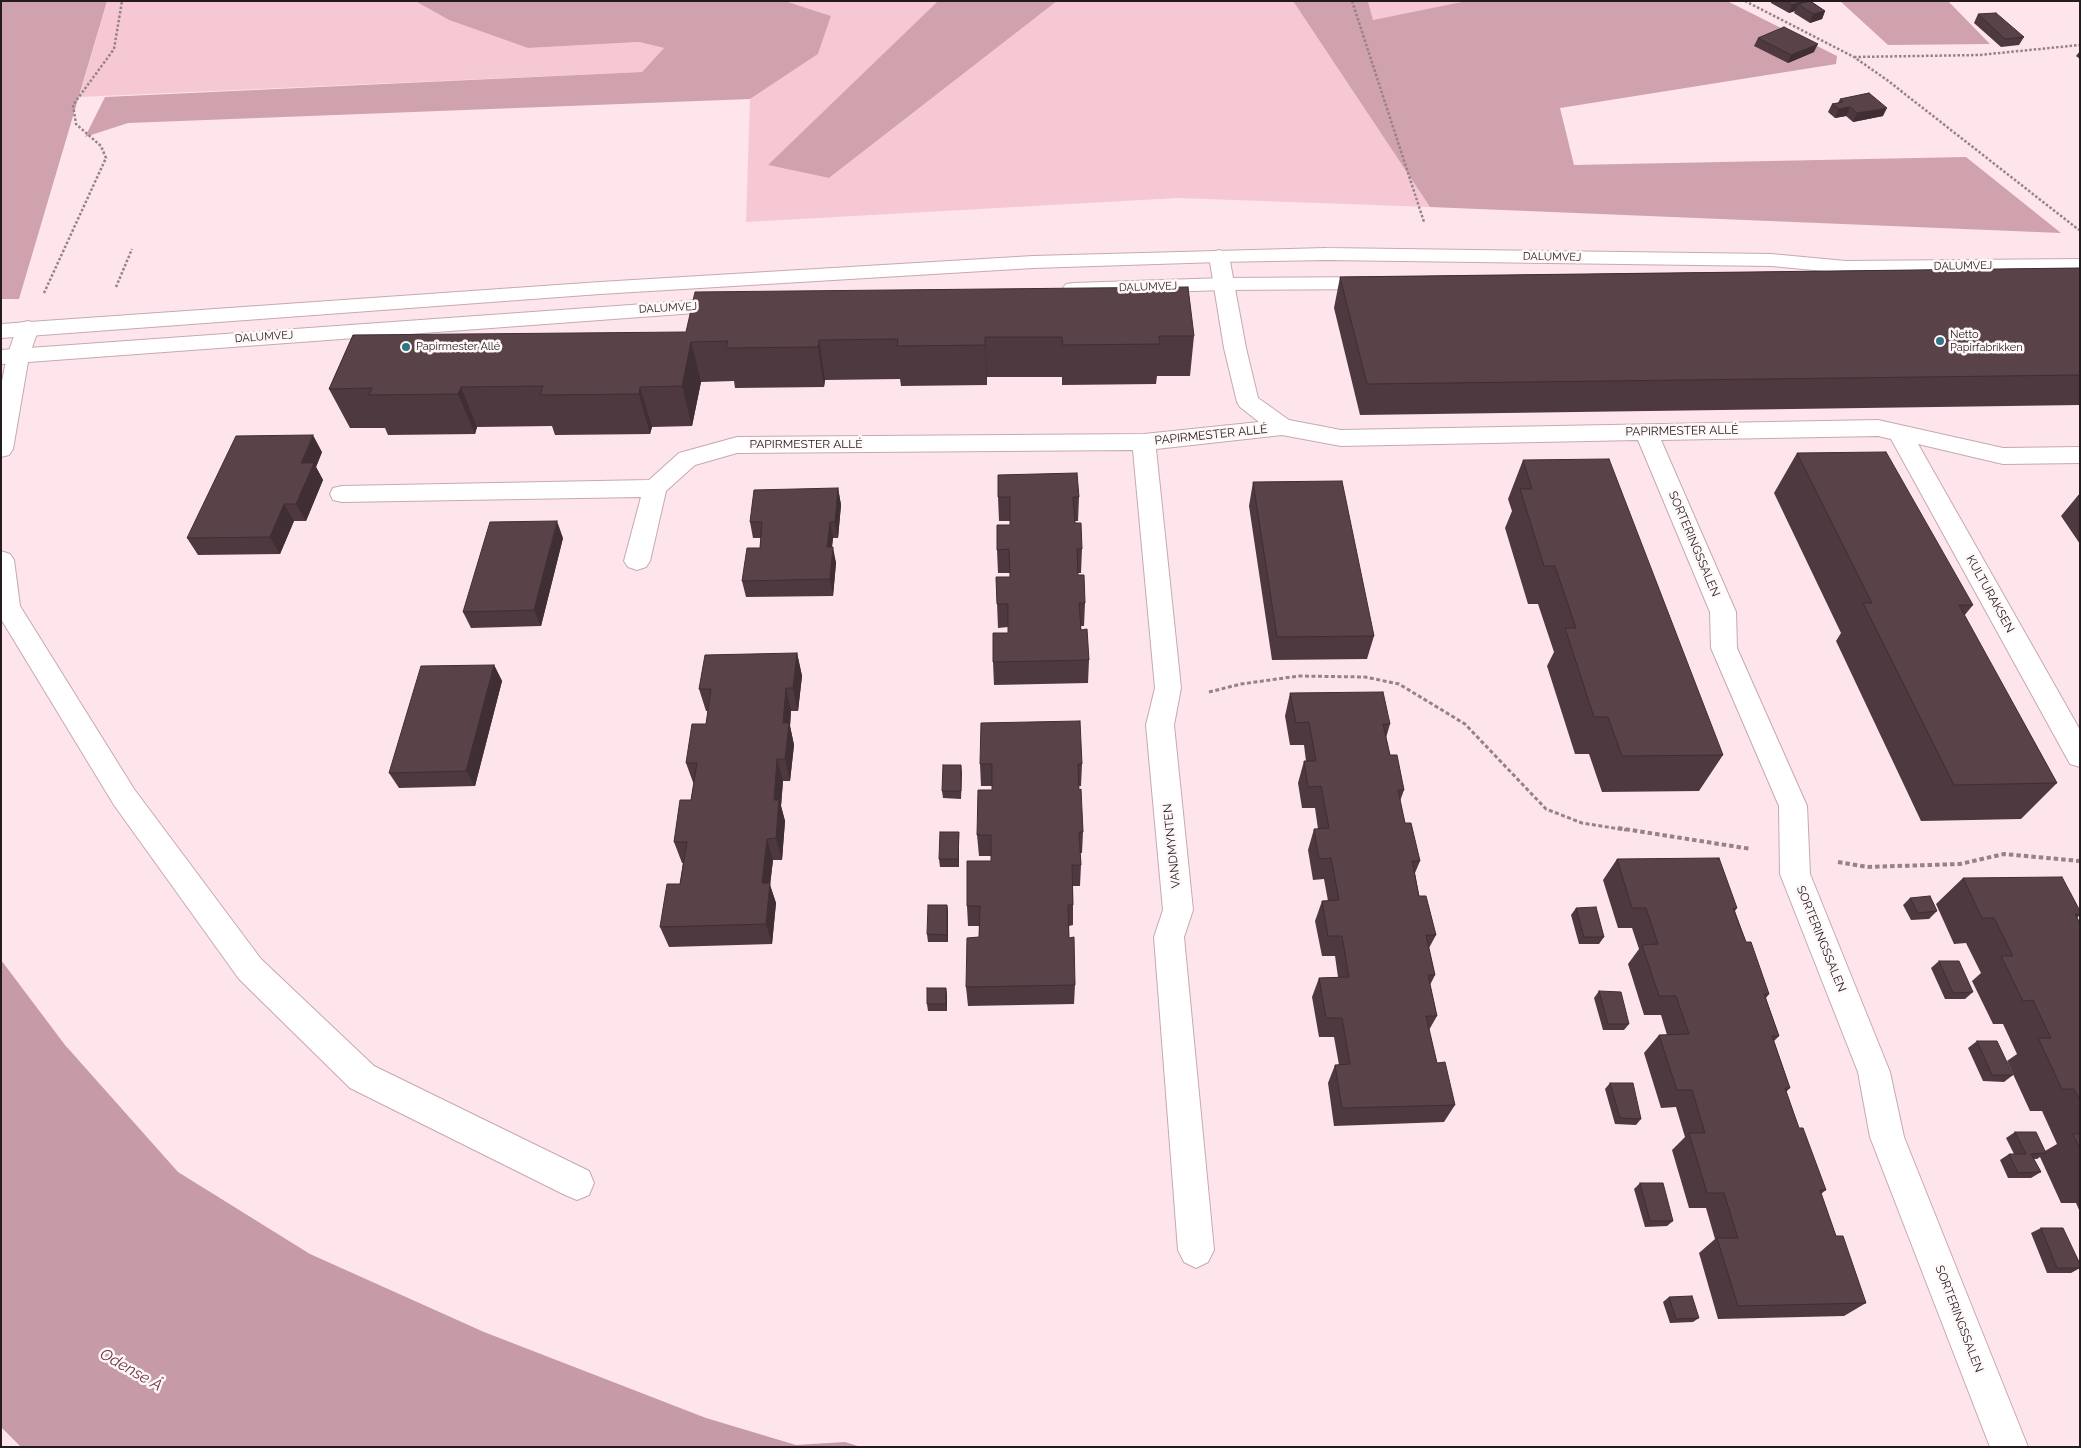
<!DOCTYPE html>
<meta charset="utf-8">
<style>
body{margin:0}
#map{position:relative;width:2081px;height:1448px;overflow:hidden;background:#fee5eb;font-family:Raleway,sans-serif}
canvas{display:block}
.frame{position:absolute;inset:0;border:2px solid #251a1d;pointer-events:none}
</style>
<div id="map">
<canvas width="2081" height="1448"></canvas>
<div class="frame"></div>
</div>
<script>
const g = document.querySelector('canvas').getContext('2d');
g.lineJoin = 'round';
function fillPath(path, color) { g.fillStyle = color; g.fill(path, 'evenodd'); }
const shape = rows => new Path2D(rows.map(r => 'M' + r).join(''));
function trace(path, color, width, dash) { g.strokeStyle = color; g.lineWidth = width; g.lineCap = dash ? 'butt' : 'round'; g.setLineDash(dash || []); g.stroke(path); }
function drawText(font, color, halo, rows, align = 'center') {
  g.font = font + ' Raleway,sans-serif'; g.lineWidth = 5; g.setLineDash([]); g.textBaseline = 'middle'; g.strokeStyle = halo; g.fillStyle = color; for (const [text, x, y, turn = 0] of rows) {
    g.save(); g.translate(x, y); g.rotate((+turn || 0) * Math.PI / 180); g.textAlign = isNaN(turn) ? turn : align; if (halo) g.strokeText(text, 0, 0); g.fillText(text, 0, 0); g.restore();
  }
}
fillPath(shape([
 [107,1,415,1,449,20,528,48,639,42,664,48,642,72,79,97],
 [785,1,937,2,769,165,829,178,1057,1,1293,1,1430,207,1177,198,746,222,750,99,818,54,831,16],
 [1368,1,1466,1,1373,20]
]), '#f6c8d4');
fillPath(shape([
 [1,1,107,1,19,299,1,299],
 [415,1,785,1,831,16,818,54,750,99,128,123,85,137,105,97,642,72,664,48,639,42,528,48,449,20],
 [935,1,1057,1,829,178,768,165,937,2],
 [1293,1,1368,1,1373,20,1466,1,1727,1,1837,56,1836,64,1560,108,1574,165,1966,157,2061,233,1430,207],
 [1840,1,1948,1,1990,44,1888,45]
]), '#cfa2ae');
fillPath(shape([
 [1,960,65,1045,178,1172,310,1254,484,1332,706,1418,796,1445,845,1442,861,1447,21,1447,1,1427]
]), '#c79aa7');
const lane = shape([
 [28,321,36,323,39,328,29,356,13,449,9,455,1,457,1,386,7,356,17,328,20,323,28,321],
 [1,551,10,554,14,560,20,606,134,789,261,959,374,1066,589,1171,594,1183,589,1195,577,1200,565,1195,350,1088,239,979,114,805,1,619,1,551]
]);
const street = shape([
 [1219,250,1226,252,1229,256,1246,348,1258,398,1289,420,1341,430,1878,420,2003,448,2080,447,2080,463,2003,464,1918,444,2080,730,2080,767,2070,764,1891,439,1878,436,1661,440,1736,612,1737,648,1807,806,1810,874,1890,1072,1904,1137,2028,1447,1990,1447,1870,1137,1858,1072,1780,874,1779,806,1711,648,1710,612,1638,440,1341,446,1282,435,1156,449,1181,688,1174,725,1193,910,1184,937,1214,1250,1208,1262,1196,1268,1184,1262,1178,1250,1154,937,1163,910,1146,725,1155,688,1133,450,737,453,695,465,666,491,650,561,646,567,637,570,628,567,624,561,641,497,342,502,333,500,330,494,333,488,342,486,649,480,679,453,737,437,1144,434,1259,422,1240,407,1237,402,1224,348,1209,256,1212,252,1219,250]
]);
const secondary = shape([
 [1326,248,1771,254,1846,261,2080,259,2080,271,1846,273,1771,266,1326,260,1219,262,1033,268,600,294,1,338,1,324,600,282,1033,256,1326,248],
 [1375,277,1382,278,1385,283,1382,288,1375,289,1224,290,1073,295,1066,294,1062,289,1066,284,1073,283,1224,278,1375,277],
 [728,298,736,300,739,305,736,310,1,364,1,350,728,298]
]);
trace(lane, '#c6a9b0', 2);
trace(street, '#c6a9b0', 2);
trace(secondary, '#c6a9b0', 2);
trace(shape([
 [1352,1,1424,222],
 [1745,1,1854,57,1887,80,2079,230],
 [1854,57,1979,55,2080,45],
 [116,287,132,249],
 [44,293,106,158,101,146,76,124,73,105,114,49,122,1]
]), '#958387', 2.5, [2.5, 2]);
trace(shape([
 [1209,692,1241,684,1299,676,1365,677,1399,684,1465,724,1546,809,1582,823,1626,830]
]), '#958387', 3, [4, 2.5]);
trace(shape([
 [1618,828,1751,849],
 [1838,862,1867,867,1960,864,2004,854,2080,861]
]), '#958387', 4, [4.5, 3]);
fillPath(lane, '#fff');
fillPath(street, '#fff');
fillPath(secondary, '#fff');
fillPath(shape([
 [1771,1,1812,1,1812,2,1825,11,1822,19,1810,23,1794,13,1795,11,1789,13,1771,3],
 [1978,14,2024,37,2019,45,2001,47,1974,23],
 [1758,38,1814,52,1788,63,1754,46],
 [2080,51,2080,59,2076,56],
 [1840,99,1883,116,1853,122,1846,116,1835,118,1828,112,1832,104,1838,103],
 [2080,268,2080,405,1360,415,1334,308,1340,277],
 [353,335,1194,336,1190,376,1157,376,1156,384,1062,385,1062,377,987,377,987,385,901,386,900,379,825,380,824,387,735,388,734,381,701,382,692,426,652,427,650,434,555,435,552,426,477,427,475,434,388,435,385,428,350,428,329,389],
 [322,452,316,467,323,480,306,521,294,521,280,554,198,555,187,538],
 [1797,453,1973,605,1964,616,2057,783,2021,819,1921,821,1836,641,1841,633,1774,493],
 [1523,460,1723,755,1699,791,1602,792,1589,754,1575,754,1547,666,1554,652,1538,604,1528,604,1505,528,1512,511,1508,499],
 [1253,482,1374,636,1367,659,1272,660,1249,506],
 [838,488,841,505,838,538,833,538,832,547,836,563,833,596,746,597,742,581,760,548,761,538,753,538,750,522],
 [2080,493,2080,544,2061,516],
 [998,497,1079,497,1078,521,1075,521,1082,549,1081,573,1078,573,1078,575,1085,603,1084,626,1081,626,1081,630,1089,660,1088,683,994,685,993,662,1008,633,1008,627,998,628,996,577,1010,577,1010,573,998,573,997,550,1010,525,1010,521,999,521],
 [563,538,541,626,471,628,463,612],
 [797,653,802,676,798,711,791,711,790,726,794,745,790,781,783,781,781,806,785,821,782,860,773,860,770,885,776,903,772,944,669,947,660,927,680,884,683,863,682,863,674,842,691,800,694,785,686,763,706,724,708,711,706,711,699,689],
 [494,665,502,681,475,786,399,788,389,773],
 [1290,693,1390,724,1386,738,1390,755,1404,790,1400,801,1405,823,1420,861,1415,873,1419,896,1436,935,1429,948,1435,975,1430,985,1437,1016,1429,1030,1437,1063,1455,1105,1444,1122,1334,1126,1328,1083,1335,1065,1339,1065,1334,1037,1319,1037,1312,997,1319,978,1338,977,1335,956,1322,956,1315,921,1322,901,1328,901,1324,879,1313,880,1308,850,1314,829,1318,829,1315,808,1302,808,1298,783,1304,761,1306,761,1304,745,1290,745,1285,716],
 [980,764,1082,764,1081,786,1078,786,1083,832,1082,853,1080,853,1081,865,1080,886,1073,886,1073,925,1069,926,1069,938,1075,985,1074,1004,968,1006,966,987,979,937,979,926,968,926,967,906,991,861,991,856,979,856,977,835,992,790,992,786,981,786],
 [961,765,961,799,943,798,942,791],
 [959,832,959,867,940,867,939,859],
 [1617,859,1737,908,1735,911,1746,942,1769,994,1766,998,1779,1036,1774,1041,1790,1088,1786,1092,1799,1128,1826,1190,1821,1194,1836,1236,1866,1303,1844,1316,1718,1319,1699,1253,1715,1239,1706,1208,1689,1208,1672,1150,1685,1137,1676,1107,1661,1108,1644,1053,1659,1035,1667,1035,1661,1015,1644,1015,1628,964,1639,949,1632,928,1618,928,1603,880],
 [1963,878,2080,911,2080,915,2077,918,2080,923,2080,1212,2076,1203,2061,1203,2040,1157,2037,1159,2034,1159,2041,1172,2031,1178,2008,1178,2000,1160,2009,1154,2014,1154,2006,1138,2015,1132,2045,1151,2057,1144,2042,1111,2030,1111,2007,1061,2017,1054,2003,1024,1993,1024,1972,981,1981,973,1966,943,1954,944,1936,904],
 [1910,898,1937,911,1929,919,1911,920,1903,905],
 [947,905,948,912,948,942,928,942,927,934],
 [1576,908,1604,937,1599,944,1579,944,1571,915],
 [1939,961,1973,992,1965,999,1945,999,1931,968],
 [1599,991,1629,1024,1624,1030,1603,1030,1594,998],
 [947,994,947,1011,928,1011,927,1004],
 [1977,1041,2013,1075,2004,1082,1983,1081,1968,1048],
 [1610,1083,1641,1119,1636,1125,1615,1124,1605,1089],
 [1640,1183,1673,1221,1667,1226,1645,1227,1634,1189],
 [2041,1228,2080,1264,2080,1268,2071,1273,2047,1273,2031,1233],
 [1669,1297,1699,1318,1693,1322,1670,1323,1663,1302]
]), '#4d393f');
fillPath(shape([
 [1804,1,1812,1,1810,7,1798,4,1795,11,1789,13,1792,5],
 [1825,11,1822,19,1810,23,1813,14],
 [1818,44,1814,52,1788,63,1791,55],
 [1850,107,1846,116,1835,118,1839,109],
 [1887,108,1883,116,1853,122,1857,113],
 [985,337,987,377,987,385,985,345],
 [819,340,825,380,824,387,818,347],
 [691,342,701,382,692,426,682,386],
 [461,387,477,427,475,434,458,394],
 [640,387,652,427,650,434,639,394],
 [313,435,322,452,316,467,323,480,306,521,296,504,301,463],
 [838,488,841,505,838,538,835,522],
 [284,504,294,521,280,554,270,537],
 [557,521,563,538,541,626,534,610],
 [830,522,833,538,830,563,827,547],
 [833,547,836,563,833,596,830,579],
 [797,653,802,676,798,711,793,688],
 [494,665,502,681,475,786,466,771],
 [786,688,791,711,790,726,794,745,790,781,785,759,783,723],
 [777,759,783,781,781,806,785,821,782,860,776,838,774,800],
 [961,765,962,773,961,799],
 [959,832,959,867,958,859],
 [767,839,773,860,770,885,776,903,772,944,766,924,762,883],
 [947,905,948,912,948,942,947,935],
 [946,988,947,994,947,1011,946,1004]
]), '#3f2e33');
const building = shape([
 [1786,1,1804,1,1792,5,1786,1],
 [1810,1,1825,11,1813,14,1798,4,1810,1],
 [1996,13,2024,37,2005,39,1978,14,1996,13],
 [1784,27,1818,44,1791,55,1758,38,1784,27],
 [1869,93,1887,108,1857,113,1850,107,1839,109,1832,104,1843,102,1840,99,1869,93],
 [2080,268,2080,375,1367,384,1340,277,2080,268],
 [1188,287,1194,336,1159,336,1160,344,1063,345,1062,337,985,337,985,345,897,346,898,339,819,340,818,347,726,348,728,341,691,342,682,386,640,387,639,394,540,395,543,386,461,387,458,394,369,395,372,388,329,389,353,335,686,332,695,292,1188,287],
 [313,435,301,463,314,463,296,504,284,504,270,537,187,538,236,436,313,435],
 [1886,452,1973,605,1959,605,2057,783,1954,785,1863,603,1872,603,1797,453,1886,452],
 [1609,459,1723,755,1622,756,1608,717,1594,717,1565,628,1576,628,1555,566,1544,566,1520,489,1532,489,1523,460,1609,459],
 [1077,473,1079,497,1073,497,1075,523,1081,523,1082,549,1077,549,1078,575,1084,575,1085,603,1079,603,1081,630,1087,629,1089,660,993,662,993,633,1008,633,1008,604,997,604,996,577,1010,577,1009,549,997,550,997,525,1010,525,1010,497,998,497,998,475,1077,473],
 [1342,481,1374,636,1277,637,1253,482,1342,481],
 [838,488,835,522,830,522,827,547,833,547,830,579,742,581,747,548,760,548,762,522,750,522,754,490,838,488],
 [557,521,534,610,463,612,490,522,557,521],
 [797,653,793,688,786,688,783,723,789,723,785,759,777,759,774,800,779,800,776,838,767,839,762,883,770,883,766,924,660,927,667,884,680,884,687,842,674,842,680,800,691,800,697,763,686,763,692,724,706,724,711,689,699,689,705,655,797,653],
 [494,665,466,771,389,773,421,666,494,665],
 [1383,692,1390,724,1383,724,1390,755,1397,755,1404,790,1398,790,1405,823,1411,823,1420,861,1412,861,1419,896,1426,896,1436,935,1426,935,1435,975,1428,975,1437,1016,1426,1016,1437,1063,1445,1062,1455,1105,1342,1108,1335,1065,1350,1064,1342,1018,1326,1018,1319,978,1349,977,1342,936,1328,936,1322,901,1339,900,1331,858,1319,859,1314,829,1329,828,1321,786,1308,787,1304,761,1316,761,1309,722,1296,723,1290,693,1383,692],
 [1080,721,1082,764,1078,764,1079,790,1081,789,1083,832,1079,832,1081,865,1072,865,1073,905,1068,905,1069,938,1074,937,1075,985,966,987,967,938,979,937,980,906,967,906,967,861,991,861,991,835,977,835,978,790,992,790,992,764,980,764,981,723,1080,721],
 [943,765,961,765,961,791,942,791,943,765],
 [940,832,959,832,958,859,939,859,940,832],
 [1719,858,1737,908,1733,908,1746,942,1751,942,1769,994,1764,994,1779,1036,1772,1036,1790,1088,1785,1088,1799,1128,1803,1128,1826,1190,1820,1190,1836,1236,1843,1236,1866,1303,1738,1306,1717,1238,1738,1238,1724,1193,1707,1193,1689,1133,1705,1133,1692,1090,1677,1090,1659,1035,1689,1034,1676,996,1659,996,1642,945,1658,944,1646,908,1632,908,1617,859,1719,858],
 [2062,877,2080,911,2080,914,2075,914,2080,923,2080,1100,2074,1089,2062,1089,2038,1038,2051,1038,2033,1000,2023,1001,2001,956,2013,956,1994,918,1982,918,1963,878,2062,877],
 [1930,896,1937,911,1918,913,1910,898,1930,896],
 [928,905,947,905,947,935,927,934,928,905],
 [1596,907,1604,937,1584,937,1576,908,1596,907],
 [1939,961,1959,961,1973,992,1953,993,1939,961],
 [927,988,946,988,946,1004,927,1004,927,988],
 [1599,991,1621,992,1629,1024,1608,1024,1599,991],
 [1977,1041,1997,1041,2013,1075,1992,1075,1977,1041],
 [1610,1083,1633,1083,1641,1119,1620,1118,1610,1083],
 [2015,1132,2036,1132,2046,1153,2031,1154,2041,1172,2018,1173,2009,1154,2026,1154,2015,1132],
 [2073,1134,2080,1134,2080,1149,2073,1134],
 [1640,1183,1663,1183,1673,1221,1650,1221,1640,1183],
 [2041,1228,2063,1228,2080,1264,2080,1268,2057,1268,2041,1228],
 [1692,1296,1699,1318,1676,1319,1669,1297,1692,1296]
]);
fillPath(building, '#5a4249');
trace(building, '#3f2e33', 1);
for (const [x, y, r, color] of [
 [1940,341,5,"#307584"],
 [406,347,5,"#307584"]
]) { const dot = new Path2D(); dot.arc(x, y, r, 0, 2 * Math.PI); g.fillStyle = color; g.fill(dot); trace(dot, '#fef8f9', 2); }
drawText('11px', '#251a1d', '#fef8f9', [
 ["DALUMVEJ",1552,257,1],
 ["DALUMVEJ",1963,266,-1],
 ["DALUMVEJ",1148,287,-2],
 ["DALUMVEJ",668,308,-3],
 ["DALUMVEJ",264,337,-4]
]);
drawText('11px', '#251a1d', '#fef8f9', [
 ["Netto",1950,335],
 ["Papirfabrikken",1950,348],
 ["Papirmester Allé",416,347]
], 'left');
drawText('12px', '#251a1d', '#fef8f9', [
 ["PAPIRMESTER ALLÉ",1682,431,-1],
 ["PAPIRMESTER ALLÉ",1211,435,-6],
 ["PAPIRMESTER ALLÉ",806,444],
 ["SORTERINGSSALEN",1694,544,67],
 ["KULTURAKSEN",1990,594,61],
 ["VANDMYNTEN",1172,846,-96],
 ["SORTERINGSSALEN",1821,939,68],
 ["SORTERINGSSALEN",1959,1319,69]
]);
drawText('italic 16px', '#6e3447', '#fef8f9', [
 ["Odense Å",131,1370,30]
]);
</script>
